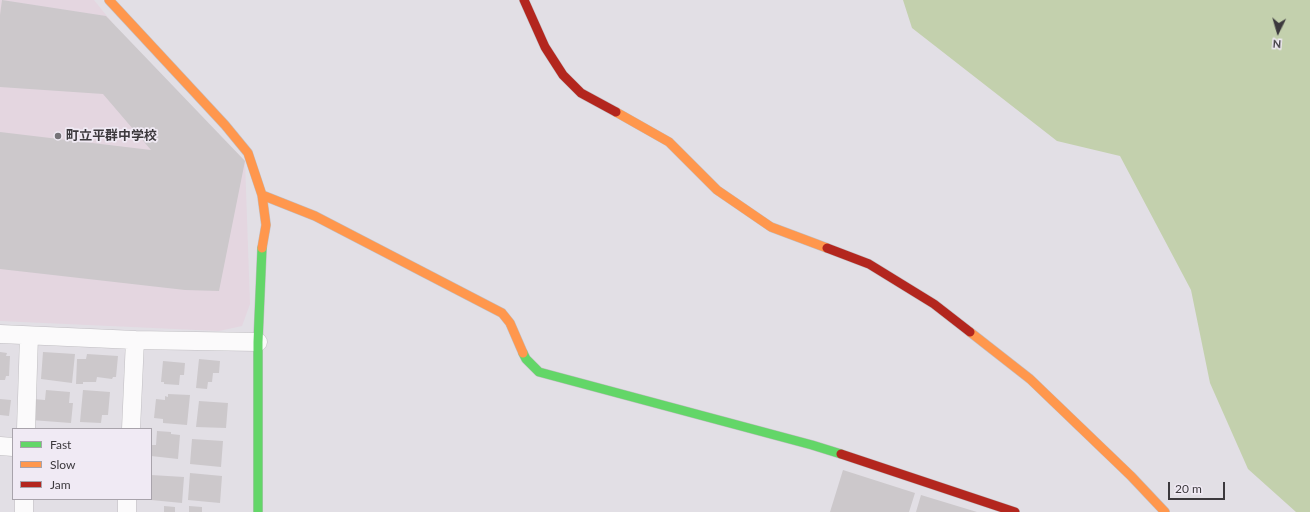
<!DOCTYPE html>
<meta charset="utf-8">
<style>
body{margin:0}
#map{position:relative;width:1310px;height:512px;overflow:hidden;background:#e2dfe5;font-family:Lato,sans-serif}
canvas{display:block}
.legend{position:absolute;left:12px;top:428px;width:140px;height:72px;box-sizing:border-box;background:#f0eaf4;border:1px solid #a8a3ab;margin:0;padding:5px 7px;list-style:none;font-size:12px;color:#3c393d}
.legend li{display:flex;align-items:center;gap:8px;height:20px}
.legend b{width:20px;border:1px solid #a8a3ab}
.north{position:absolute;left:1258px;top:12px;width:40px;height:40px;-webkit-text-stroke:3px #f0eaf4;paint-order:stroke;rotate:185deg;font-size:11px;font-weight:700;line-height:16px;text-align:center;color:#3c393d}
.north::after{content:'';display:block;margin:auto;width:14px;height:18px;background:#3c393d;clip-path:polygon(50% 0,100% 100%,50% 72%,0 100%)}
.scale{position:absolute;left:1168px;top:482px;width:57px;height:18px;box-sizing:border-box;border:2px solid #3c393d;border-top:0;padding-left:5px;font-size:12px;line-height:14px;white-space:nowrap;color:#3c393d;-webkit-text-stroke:3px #f0eaf4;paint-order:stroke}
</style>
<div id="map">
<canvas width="1310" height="512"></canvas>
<ul class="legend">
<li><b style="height:5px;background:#63d668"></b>Fast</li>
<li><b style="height:5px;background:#ff974d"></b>Slow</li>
<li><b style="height:5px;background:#b3261e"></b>Jam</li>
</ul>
<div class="north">N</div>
<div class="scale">20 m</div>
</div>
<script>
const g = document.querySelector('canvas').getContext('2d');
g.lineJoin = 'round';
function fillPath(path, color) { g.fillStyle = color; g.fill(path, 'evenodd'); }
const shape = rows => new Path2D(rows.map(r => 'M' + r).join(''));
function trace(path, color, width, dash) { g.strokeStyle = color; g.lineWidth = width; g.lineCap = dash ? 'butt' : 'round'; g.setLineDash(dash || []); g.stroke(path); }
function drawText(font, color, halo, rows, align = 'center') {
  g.font = font + ' Lato,"Noto Sans JP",sans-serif'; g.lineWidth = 3.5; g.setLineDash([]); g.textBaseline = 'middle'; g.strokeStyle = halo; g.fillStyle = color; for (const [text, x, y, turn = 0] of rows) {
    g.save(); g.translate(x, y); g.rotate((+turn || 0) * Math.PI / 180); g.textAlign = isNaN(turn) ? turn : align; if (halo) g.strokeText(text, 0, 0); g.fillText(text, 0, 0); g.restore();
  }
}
fillPath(shape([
 [0,0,94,0,132,47,245,161,250,304,242,326,219,331,0,321]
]), '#e4d6e0');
fillPath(shape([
 [903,0,1310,0,1310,512,1296,512,1248,469,1210,383,1191,290,1120,156,1057,141,912,28]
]), '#c3d0ad');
fillPath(shape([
 [2,0,106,16,245,161,219,291,185,290,0,269,0,132,151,150,103,94,0,87,0,15],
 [0,352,7,353,6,356,10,356,9,376,6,376,5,380,0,380],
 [43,352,75,354,72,383,41,379],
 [87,354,118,356,116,377,113,377,112,379,97,377,96,382,83,382,83,384,76,384,77,359,86,359],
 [199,359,220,361,219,373,213,373,212,382,208,382,207,389,196,388],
 [163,361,185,363,184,375,180,375,179,385,164,384,164,382,161,382],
 [46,390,70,392,69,403,73,403,71,423,31,420,33,399,45,400],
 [83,390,110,392,108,415,102,415,101,423,80,422],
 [168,394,190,395,187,425,163,423,163,419,154,418,156,399,165,400,165,396,168,397],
 [0,399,11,400,9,416,0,415],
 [199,401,228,403,226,428,196,427],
 [157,431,171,432,171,434,180,435,178,459,151,456,151,445,156,445],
 [192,439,223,441,221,467,190,464],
 [843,470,915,493,909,512,830,512],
 [190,473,222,476,220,503,188,500],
 [151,475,184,477,182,503,151,500],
 [921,495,977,512,916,512],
 [164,506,175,507,175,512,164,512],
 [189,506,202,507,202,512,189,512]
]), '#ccc8cb');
const street = shape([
 [0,334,135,340,258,342],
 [26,429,29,336],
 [131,429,135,340],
 [0,446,13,447],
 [24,512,24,499],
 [127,512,127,499]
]);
const fast = shape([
 [523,353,526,359,539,372,812,445,841,454],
 [258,512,258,342,262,248]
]);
const slow = shape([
 [109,0,225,125,248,153,262,195,266,225,262,248],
 [616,112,669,142,717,190,771,227,827,248],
 [262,195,315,216,502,313,510,323,523,353],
 [970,332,1030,379,1131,476,1165,512]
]);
const jam = shape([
 [524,0,545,47,563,75,581,93,616,112],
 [827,248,869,264,934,304,970,332],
 [841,454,1015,512]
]);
trace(street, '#c0bec2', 19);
trace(fast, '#c0bec2', 10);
trace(slow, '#c0bec2', 10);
trace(jam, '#c0bec2', 10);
trace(street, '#fbfafb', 18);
trace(fast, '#63d668', 9);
trace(slow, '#ff974d', 9);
trace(jam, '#b3261e', 9);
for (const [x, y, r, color] of [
 [58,136,4,"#767378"]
]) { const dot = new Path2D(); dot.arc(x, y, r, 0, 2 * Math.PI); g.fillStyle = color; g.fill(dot); trace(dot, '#f0eaf4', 1.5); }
drawText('bold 13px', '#3c393d', '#f0eaf4', [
 ["町立平群中学校",66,136]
], 'left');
</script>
